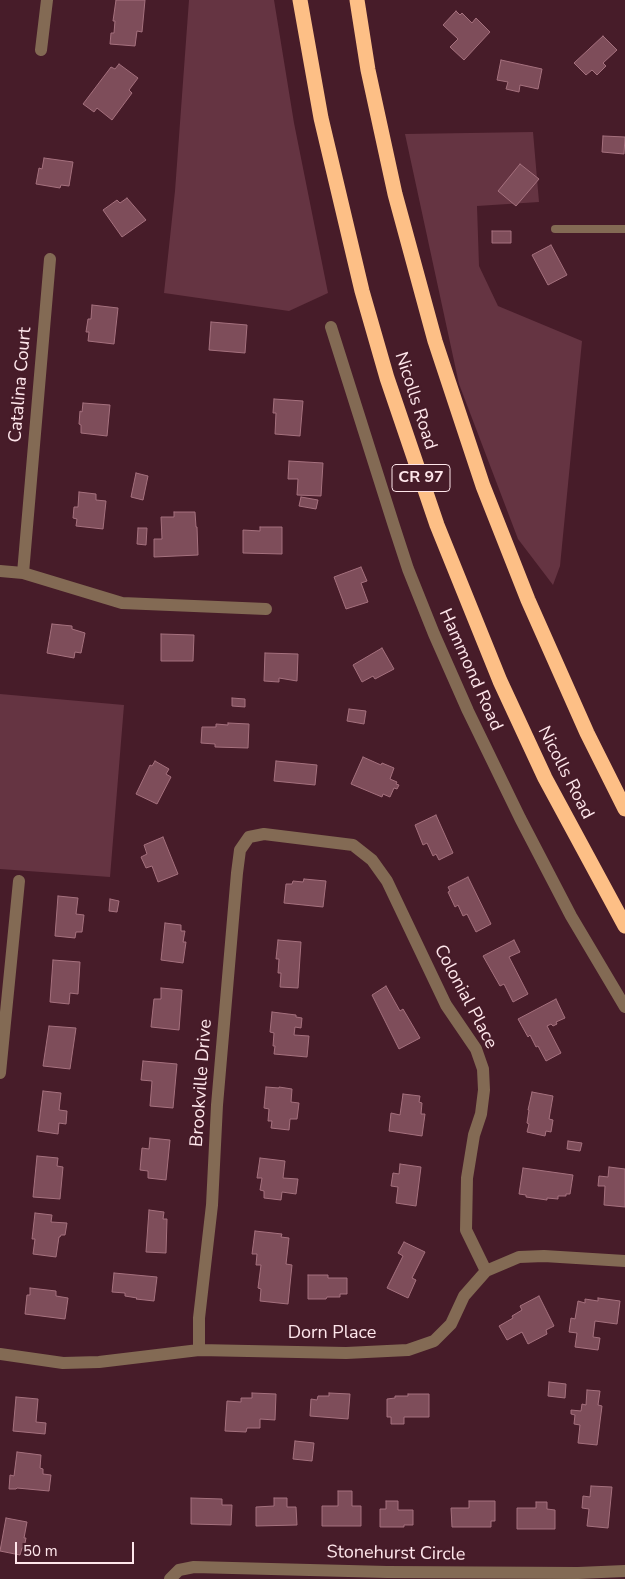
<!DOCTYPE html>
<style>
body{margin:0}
#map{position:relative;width:625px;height:1579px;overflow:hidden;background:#471c29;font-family:"Nunito Sans",sans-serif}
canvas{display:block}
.scale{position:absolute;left:15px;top:1542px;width:119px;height:22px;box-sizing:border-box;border:2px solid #fee6eb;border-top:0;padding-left:6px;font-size:15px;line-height:18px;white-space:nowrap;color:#fee6eb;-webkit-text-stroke:4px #471c29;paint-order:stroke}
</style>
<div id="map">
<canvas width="625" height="1579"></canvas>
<div class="scale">50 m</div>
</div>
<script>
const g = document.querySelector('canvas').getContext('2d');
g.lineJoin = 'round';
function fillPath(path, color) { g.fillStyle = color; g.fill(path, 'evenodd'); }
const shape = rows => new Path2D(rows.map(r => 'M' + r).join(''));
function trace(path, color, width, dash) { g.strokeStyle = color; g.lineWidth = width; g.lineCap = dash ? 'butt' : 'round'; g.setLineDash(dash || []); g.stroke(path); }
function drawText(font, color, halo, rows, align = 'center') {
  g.font = font + ' "Nunito Sans",sans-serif'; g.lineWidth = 4; g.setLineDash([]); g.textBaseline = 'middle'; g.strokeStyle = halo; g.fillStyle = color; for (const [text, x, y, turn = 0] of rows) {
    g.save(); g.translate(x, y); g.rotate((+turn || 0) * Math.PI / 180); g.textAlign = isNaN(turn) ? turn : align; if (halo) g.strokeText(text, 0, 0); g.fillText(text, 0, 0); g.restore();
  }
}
fillPath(shape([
 [189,0,274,0,294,123,328,293,289,311,164,293,175,191],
 [533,132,539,202,477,206,479,266,498,306,582,341,560,566,553,585,518,539,459,384,405,134],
 [0,694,124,705,110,877,0,869]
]), '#653442');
const building = shape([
 [116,0,145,0,142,32,137,31,135,46,110,44,111,33,114,33,115,21,113,21,116,0],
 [456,11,460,15,462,13,472,23,476,18,490,32,464,60,450,47,458,39,443,25,456,11],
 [603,36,617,50,603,63,606,66,597,75,592,70,586,75,574,63,603,36],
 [501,60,542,69,538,89,520,85,519,92,506,89,508,82,497,80,501,60],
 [119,64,138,78,129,90,132,93,112,120,97,108,94,112,83,104,111,67,115,69,119,64],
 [603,136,625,137,624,154,602,152,603,136],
 [44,158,73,162,69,186,61,185,60,188,36,184,39,168,42,169,44,158],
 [520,164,539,179,516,206,498,191,520,164],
 [127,198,146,220,122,237,103,210,117,200,120,203,127,198],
 [492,231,511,231,511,243,492,243,492,231],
 [551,245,567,275,548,285,532,255,551,245],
 [92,305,118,308,114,344,88,341,89,332,86,332,88,319,91,319,92,305],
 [211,322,247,325,245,353,209,350,211,322],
 [274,399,303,401,300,436,275,434,276,413,273,413,274,399],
 [83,403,110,405,107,436,81,433,81,425,79,424,80,411,82,412,83,403],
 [289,461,323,463,321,496,297,495,298,479,288,479,289,461],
 [136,473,148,476,143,500,131,497,136,473],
 [79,492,96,494,96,500,106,501,103,529,76,526,77,519,73,518,74,507,78,507,79,492],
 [301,497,318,500,316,509,299,506,301,497],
 [174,512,195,512,196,527,197,527,198,555,154,557,154,539,162,539,161,517,174,517,174,512],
 [260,527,282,527,282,554,243,553,243,530,260,531,260,527],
 [138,528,147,528,146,545,137,544,138,528],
 [361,567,367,581,361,583,368,602,346,609,334,577,361,567],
 [52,624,72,626,72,629,85,633,81,653,75,652,74,658,47,653,52,624],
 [161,634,194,635,193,661,161,661,161,634],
 [382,648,394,669,375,679,373,676,362,682,353,665,382,648],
 [265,653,298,654,297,681,279,678,279,682,264,681,265,653],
 [232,698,245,699,245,707,232,706,232,698],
 [349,709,366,711,364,724,347,721,349,709],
 [228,723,249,724,248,748,215,747,215,744,201,743,202,727,216,727,216,724,228,725,228,723],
 [363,757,381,765,382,763,394,768,390,779,397,782,396,784,399,785,397,789,394,788,390,797,383,794,382,797,351,784,363,757],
 [155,761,169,769,166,774,171,777,157,804,136,794,150,765,152,766,155,761],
 [276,761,317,765,315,785,274,781,276,761],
 [436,815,453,853,439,860,436,854,433,856,427,843,423,845,415,825,436,815],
 [163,837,178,874,158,882,152,866,146,868,141,857,147,854,144,845,163,837],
 [468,877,491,924,476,932,467,914,463,916,458,905,455,907,448,892,450,891,448,887,468,877],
 [304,879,326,881,323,907,284,903,286,884,292,884,293,881,303,882,304,879],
 [58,896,78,898,76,914,84,915,82,932,76,932,75,938,55,936,58,896],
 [110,899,119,901,117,912,109,911,110,899],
 [165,923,181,925,181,931,185,931,183,942,186,942,183,963,161,960,165,923],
 [278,940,301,942,298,988,280,987,281,973,278,973,279,959,276,959,278,940],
 [514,940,520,952,509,957,528,994,513,1002,504,984,500,986,483,956,514,940],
 [53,960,80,962,78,994,70,993,69,1004,50,1002,53,960],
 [386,986,400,1011,403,1009,420,1038,399,1049,372,995,386,986],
 [161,988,182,990,179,1030,151,1027,154,999,161,999,161,988],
 [556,999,565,1018,556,1022,557,1024,553,1026,551,1024,547,1026,561,1053,546,1061,538,1046,536,1047,530,1035,528,1037,518,1019,556,999],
 [272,1012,296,1015,296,1017,302,1018,301,1028,295,1027,294,1035,309,1036,307,1057,274,1054,275,1046,273,1046,274,1033,270,1032,272,1012],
 [49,1026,76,1028,70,1069,43,1066,49,1026],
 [143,1061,177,1064,173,1108,150,1106,152,1081,141,1080,143,1061],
 [266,1087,279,1088,279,1087,292,1089,291,1102,299,1103,297,1119,290,1119,289,1130,271,1128,272,1121,268,1121,269,1109,264,1108,266,1087],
 [43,1091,61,1093,59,1110,67,1111,66,1124,59,1123,58,1134,38,1131,43,1091],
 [532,1092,553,1096,549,1119,553,1120,551,1132,546,1131,545,1136,527,1132,529,1124,527,1123,529,1110,528,1110,532,1092],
 [403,1094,420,1096,419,1102,422,1103,421,1114,425,1114,422,1136,389,1131,391,1113,400,1115,403,1094],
 [150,1138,170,1140,166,1180,148,1178,148,1171,140,1170,142,1148,149,1149,150,1138],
 [568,1141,582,1143,580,1151,567,1149,568,1141],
 [37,1156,58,1158,57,1166,63,1167,60,1199,33,1197,37,1156],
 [260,1158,285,1161,283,1178,298,1179,296,1194,282,1192,281,1200,264,1198,264,1191,260,1190,262,1178,257,1178,260,1158],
 [400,1164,421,1167,416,1206,396,1203,398,1187,391,1186,393,1173,399,1174,400,1164],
 [609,1167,625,1169,625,1207,604,1205,605,1186,598,1186,599,1176,608,1177,609,1167],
 [523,1168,573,1175,570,1194,566,1194,566,1196,558,1196,558,1199,547,1198,547,1200,526,1197,526,1195,519,1194,523,1168],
 [149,1210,164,1212,163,1219,167,1219,166,1253,146,1252,149,1210],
 [35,1213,52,1215,51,1222,67,1223,65,1235,61,1235,60,1237,59,1237,56,1257,33,1254,35,1239,32,1239,35,1213],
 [255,1231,282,1234,281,1237,289,1238,286,1264,292,1265,288,1304,260,1301,261,1289,258,1288,261,1265,256,1265,257,1254,252,1254,255,1231],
 [404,1242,425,1252,412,1278,416,1280,408,1298,387,1288,403,1256,398,1253,404,1242],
 [114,1273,157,1277,154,1301,136,1299,137,1298,125,1296,125,1293,112,1292,114,1273],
 [308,1275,328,1275,328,1278,347,1278,347,1294,340,1294,340,1297,327,1297,326,1299,308,1299,308,1275],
 [30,1288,56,1291,56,1296,68,1298,65,1319,25,1314,27,1295,30,1295,30,1288],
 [539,1296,554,1326,546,1330,547,1334,528,1344,522,1332,507,1340,499,1326,513,1318,512,1316,522,1310,520,1306,539,1296],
 [598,1298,620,1301,617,1324,595,1321,593,1337,600,1338,598,1350,575,1347,577,1333,569,1332,571,1318,575,1319,578,1301,585,1303,585,1299,598,1301,598,1298],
 [549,1382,566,1384,565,1398,548,1396,549,1382],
 [587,1390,600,1391,598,1405,602,1406,597,1445,578,1443,580,1425,574,1424,575,1415,571,1414,571,1410,581,1411,582,1404,586,1405,587,1390],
 [252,1393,276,1394,275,1420,260,1419,260,1428,247,1428,246,1432,225,1431,227,1401,241,1402,241,1398,252,1398,252,1393],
 [329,1393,350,1394,348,1419,310,1416,311,1399,317,1400,318,1396,329,1396,329,1393],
 [408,1394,429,1394,429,1417,404,1417,404,1424,391,1424,391,1417,387,1417,387,1399,395,1398,395,1396,408,1396,408,1394],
 [16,1397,38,1399,36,1422,46,1423,45,1434,13,1431,16,1397],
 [295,1441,314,1443,312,1461,293,1459,295,1441],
 [17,1452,41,1455,40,1468,43,1469,43,1474,51,1475,49,1491,17,1488,16,1489,9,1489,10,1475,14,1476,17,1452],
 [591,1486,612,1487,608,1528,587,1526,589,1509,582,1508,583,1496,590,1497,591,1486],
 [338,1491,352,1491,352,1506,361,1506,361,1526,322,1526,322,1506,338,1506,338,1491],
 [191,1498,222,1499,222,1505,232,1505,231,1525,191,1524,191,1498],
 [274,1498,287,1498,287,1507,296,1507,297,1525,256,1526,256,1507,274,1506,274,1498],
 [386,1501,398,1501,398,1510,413,1510,413,1525,404,1525,404,1527,380,1527,380,1509,386,1509,386,1501],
 [469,1501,495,1501,495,1521,491,1521,491,1527,452,1527,451,1508,469,1508,469,1501],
 [536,1502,547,1502,547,1509,555,1510,555,1529,517,1529,517,1508,536,1508,536,1502],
 [6,1518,27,1522,24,1538,26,1538,24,1548,22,1548,20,1555,0,1551,6,1518]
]);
fillPath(building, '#7e4d5a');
trace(building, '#a5717e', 1);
trace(shape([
 [555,229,625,229]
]), '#836a54', 8);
trace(shape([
 [41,50,47,0],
 [331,327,393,523,408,569,434,634,468,711,520,818,571,916,625,1007],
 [0,571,23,573,122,603,266,609],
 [23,573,50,259],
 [0,1073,19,881],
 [199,1350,199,1318,212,1205,217,1105,237,873,240,850,249,837,264,834,353,845,372,860,387,881,446,1005,476,1049,483,1069,484,1090,481,1114,474,1135,467,1178,466,1230,486,1271],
 [0,1354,63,1363,99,1362,199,1350,346,1353,408,1350,434,1341,451,1324,464,1296,486,1271,519,1257,544,1256,625,1261],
 [170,1579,179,1570,194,1567,387,1572,578,1573,625,1571]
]), '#836a54', 12);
trace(shape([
 [300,0,321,118,362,291,387,378,437,525,500,681,545,778,625,926],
 [357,0,368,70,395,194,435,341,483,486,528,600,587,733,625,809]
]), '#fdbf86', 15);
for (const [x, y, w] of [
 [421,478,58]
]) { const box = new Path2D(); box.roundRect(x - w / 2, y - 13.5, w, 27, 4); g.fillStyle = '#471c29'; g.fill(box); trace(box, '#fee6eb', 1); }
drawText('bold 16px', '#fee6eb', null, [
 ["CR 97",421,478]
]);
drawText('18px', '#fee6eb', '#471c29', [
 ["Catalina Court",21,385,-85],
 ["Nicolls Road",415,401,72],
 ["Hammond Road",470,670,66],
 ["Nicolls Road",565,773,63],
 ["Colonial Place",465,997,62],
 ["Brookville Drive",202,1083,-86],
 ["Dorn Place",332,1334],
 ["Stonehurst Circle",396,1554,1]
]);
</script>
